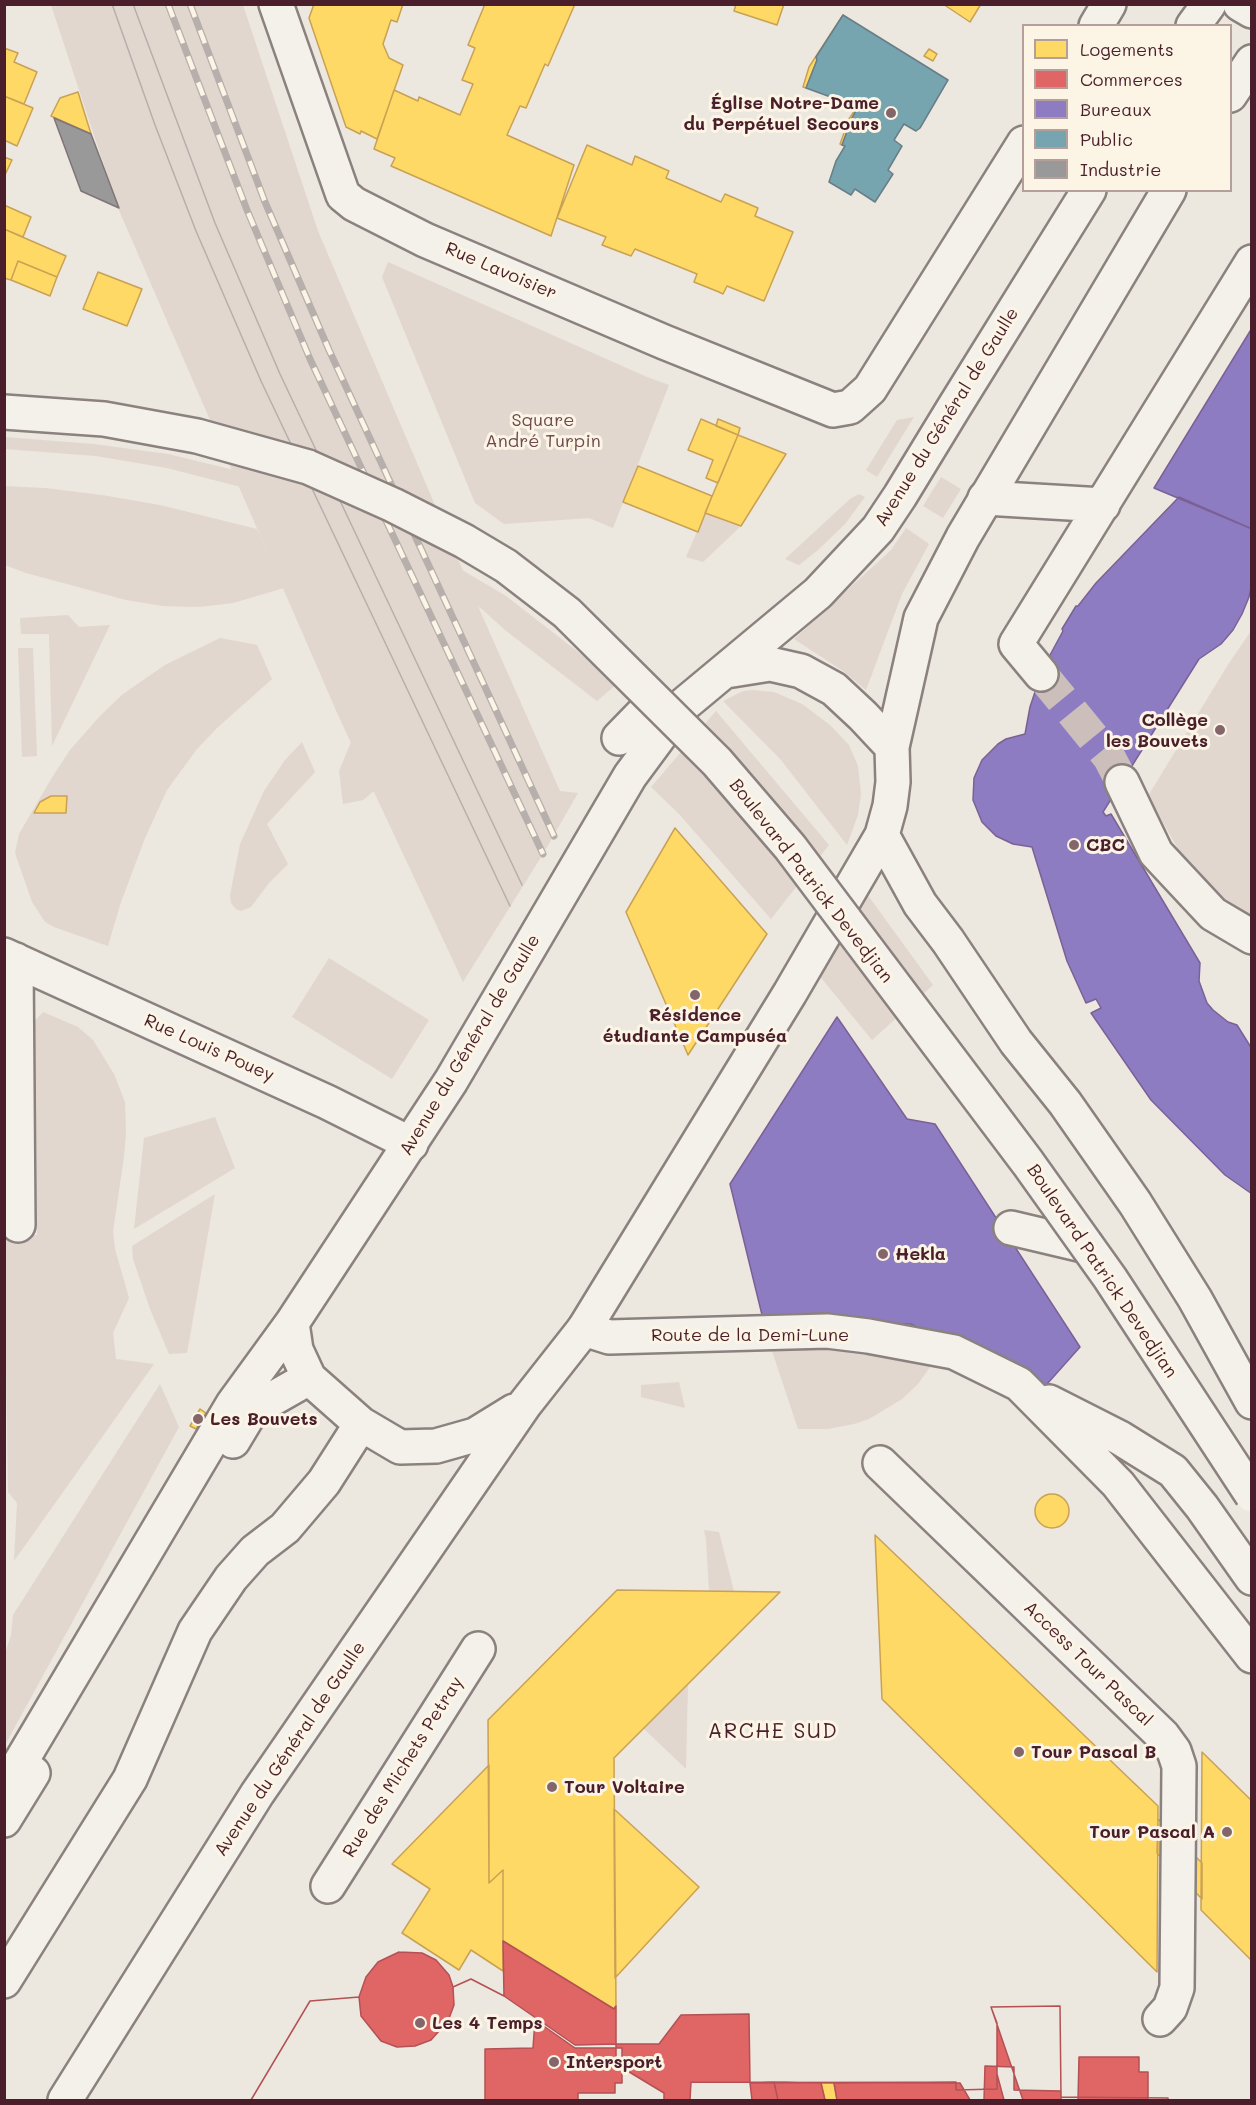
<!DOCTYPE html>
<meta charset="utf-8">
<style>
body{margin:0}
#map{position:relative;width:1256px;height:2105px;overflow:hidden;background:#ece7df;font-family:Mali,sans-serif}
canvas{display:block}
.frame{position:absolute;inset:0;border:6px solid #4a1f2b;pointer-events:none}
.legend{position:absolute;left:1022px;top:24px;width:210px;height:168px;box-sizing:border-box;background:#fcf5e5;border:2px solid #b59f9b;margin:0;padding:8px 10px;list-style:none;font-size:18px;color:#4a1f2b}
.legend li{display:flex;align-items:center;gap:12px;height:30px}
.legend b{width:30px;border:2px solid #b59f9b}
</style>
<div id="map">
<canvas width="1256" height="2105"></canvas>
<div class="frame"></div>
<ul class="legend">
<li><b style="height:16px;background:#ffd966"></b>Logements</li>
<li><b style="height:16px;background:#e06666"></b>Commerces</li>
<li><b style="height:16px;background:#8e7cc3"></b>Bureaux</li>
<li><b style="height:16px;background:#76a5af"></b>Public</li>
<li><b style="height:16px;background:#999"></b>Industrie</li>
</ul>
</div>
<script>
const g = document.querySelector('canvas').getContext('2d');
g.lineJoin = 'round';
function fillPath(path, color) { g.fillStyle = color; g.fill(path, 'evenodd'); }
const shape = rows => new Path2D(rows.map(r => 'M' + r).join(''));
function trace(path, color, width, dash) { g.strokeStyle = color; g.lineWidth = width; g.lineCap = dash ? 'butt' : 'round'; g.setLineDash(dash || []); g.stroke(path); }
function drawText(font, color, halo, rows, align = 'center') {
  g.font = font + ' Mali,sans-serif'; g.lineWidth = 6; g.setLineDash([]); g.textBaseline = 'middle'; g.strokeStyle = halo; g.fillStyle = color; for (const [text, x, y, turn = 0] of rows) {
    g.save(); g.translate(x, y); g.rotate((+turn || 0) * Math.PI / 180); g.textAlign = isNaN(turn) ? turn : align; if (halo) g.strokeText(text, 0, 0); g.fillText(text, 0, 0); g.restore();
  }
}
fillPath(shape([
 [51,5,243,5,318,231,481,613,560,791,578,793,543,854,463,982,338,715,118,208],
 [1251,631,1251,924,1196,881,1148,796,1229,663]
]), '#e2d7ce');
fillPath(shape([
 [388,262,647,377,669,385,613,528,589,518,504,524,475,503,382,277],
 [914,417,877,477,866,470,897,420],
 [4,437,94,444,168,454,271,479,369,520,425,548,506,596,618,683,597,701,505,630,483,610,462,595,459,582,368,533,330,517,272,495,167,468,96,456,5,449],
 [941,477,961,489,943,518,923,506],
 [5,486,45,488,102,495,160,505,257,529,284,588,233,603,199,607,163,606,126,600,26,573,5,565],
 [859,494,865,497,845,524,818,550,799,565,785,559,850,499],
 [705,513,741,526,703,562,686,557],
 [906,528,929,544,902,594,866,690,843,671,794,639,891,550],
 [68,615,79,627,110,625,52,746,49,634,21,634,20,618],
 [220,638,257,645,272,679,217,728,197,749,167,790,145,838,120,905,108,946,54,927,45,922,32,902,15,853,19,834,51,779,70,750,100,716,123,694,165,665],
 [18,648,33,648,37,756,22,757],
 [752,690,774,692,802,704,830,725,849,745,858,766,861,794,858,815,847,845,781,760,723,701,743,691],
 [716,711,829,845,771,919,679,814,651,787],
 [302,742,315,772,267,824,288,864,269,883,251,907,241,911,236,909,231,903,230,895,240,844,264,791,285,760],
 [351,742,374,791,363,800,343,804,339,771],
 [864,890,933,985,872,1040,817,973],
 [329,958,429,1020,392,1079,292,1017],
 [43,1012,78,1027,93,1040,114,1074,125,1102,126,1132,124,1157,113,1231,115,1249,129,1298,113,1333,116,1359,154,1364,14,1561,17,1503,8,1492,4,1235,37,1235,36,1077,31,1067,32,1024],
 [215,1117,235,1168,134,1229,144,1138],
 [215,1194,187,1353,169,1354,150,1309,133,1259,132,1246],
 [769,1342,853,1348,930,1367,918,1384,902,1399,869,1419,854,1424,828,1429,798,1429],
 [679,1382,685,1408,641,1397,641,1385],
 [160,1384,179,1427,5,1745,5,1654,11,1635,13,1615],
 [704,1530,719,1532,734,1591,709,1591,706,1539],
 [688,1683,686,1769,643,1728]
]), '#e1d7ce');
const homes = shape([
 [314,4,403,4,397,22,391,20,383,44,389,58,403,65,377,139,361,131,360,134,346,127,309,18,314,4],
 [485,4,575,4,548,66,545,64,526,108,520,106,507,135,574,165,551,236,391,166,395,158,374,149,394,90,418,101,419,97,460,115,473,84,462,80,475,48,468,45,485,4],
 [736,4,784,4,777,25,734,11,736,4],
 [943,4,981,4,970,22,943,4],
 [843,15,816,57,817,60,806,88,803,87,809,67,843,15],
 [4,48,18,53,14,62,37,72,24,104,4,96,4,48],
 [929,49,937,54,933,61,924,56,929,49],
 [78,92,91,134,51,116,60,98,78,92],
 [4,96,33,108,17,146,4,140,4,96],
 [857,107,858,107,852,118,842,145,840,144,849,119,857,107],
 [587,145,632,165,635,156,669,171,666,178,721,202,725,194,758,208,755,216,793,232,764,301,727,286,723,294,719,292,694,282,697,274,635,249,631,256,602,245,606,237,557,218,587,145],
 [4,157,12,160,4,177,4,157],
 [4,205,31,217,23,237,4,229,4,205],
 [4,229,66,256,57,277,18,261,11,280,4,278,4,229],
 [18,261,57,277,50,296,11,280,18,261],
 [98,272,142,289,127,326,83,309,98,272],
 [701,419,738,435,718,483,706,478,713,460,688,450,701,419],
 [718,419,740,428,738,435,716,426,718,419],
 [738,435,786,454,741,526,705,513,738,435],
 [638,466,712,496,698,532,623,502,638,466],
 [51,796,67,796,66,813,34,813,40,802,51,796],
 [675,828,767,934,688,1055,626,912,675,828],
 [200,1409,206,1413,196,1429,190,1426,200,1409],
 '1035 1511a17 17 0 1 1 34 0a17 17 0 1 1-34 0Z',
 [875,1535,1158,1806,1157,1972,882,1699,875,1535],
 [617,1590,780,1592,614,1758,616,2006,614,2009,503,1941,503,1870,489,1883,488,1720,617,1590],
 [1202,1752,1252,1801,1252,1961,1201,1910,1202,1752],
 [489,1765,489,1883,503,1870,503,1971,471,1950,459,1970,402,1933,430,1889,392,1864,489,1765],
 [614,1809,699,1887,615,1978,614,1809],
 [1158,1819,1202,1863,1202,1899,1157,1853,1158,1819],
 [821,2083,834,2083,837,2100,825,2100,821,2083]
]);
fillPath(homes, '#ffd966');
trace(homes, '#c9a154', 1.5);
const shops = shape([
 [503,1941,614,2009,616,2006,616,2064,664,2093,664,2100,251,2100,310,2001,359,1997,361,2016,381,2041,397,2047,415,2046,431,2040,448,2021,454,2005,453,1987,471,1979,504,1996,503,1941],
 [399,1952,422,1953,436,1960,449,1975,453,1987,471,1979,504,1996,575,2045,616,2044,616,2064,664,2093,664,2100,251,2100,310,2001,359,1997,366,1977,378,1962,399,1952],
 [1060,2006,1061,2097,1168,2098,1168,2100,1023,2100,991,2007,1060,2006],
 [1060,2006,1061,2097,1168,2098,1168,2100,752,2100,750,2083,956,2082,956,2090,997,2089,997,2023,991,2007,1060,2006],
 [749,2014,750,2083,774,2082,778,2100,664,2100,664,2093,616,2064,616,2044,659,2044,681,2015,749,2014],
 [535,2020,575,2048,622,2048,622,2083,615,2083,615,2093,578,2093,578,2100,485,2100,485,2049,533,2048,535,2020],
 [1079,2057,1139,2057,1139,2072,1148,2072,1148,2100,1078,2100,1079,2057],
 [985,2066,1014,2067,1014,2090,1061,2091,1061,2100,984,2100,985,2066],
 [997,2074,1004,2100,837,2100,834,2083,956,2082,956,2090,997,2089,997,2074],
 [691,2082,960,2083,970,2100,690,2100,691,2082],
 [774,2082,821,2083,825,2100,778,2100,774,2082]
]);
fillPath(shops, '#e06666');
trace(shops, '#b35154', 1.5);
const offices = shape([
 [1252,328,1252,529,1154,488,1252,328],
 [1179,497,1252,529,1252,584,1249,597,1242,614,1233,630,1221,644,1199,659,1103,812,1106,816,1111,814,1200,963,1199,981,1207,1003,1213,1010,1228,1022,1237,1025,1252,1049,1252,1194,1225,1175,1151,1100,1091,1013,1101,1008,1096,999,1086,1003,1067,961,1032,847,1013,844,996,836,982,822,973,800,974,778,982,760,998,744,1006,739,1025,734,1030,707,1043,668,1063,631,1062,629,1076,606,1078,606,1096,583,1179,497],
 [837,1017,907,1119,935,1124,1080,1347,1039,1393,911,1324,764,1323,730,1184,837,1017]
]);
fillPath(offices, '#8e7cc3');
trace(offices, '#7a6095', 1.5);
const public = shape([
 [843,15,948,80,920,128,916,131,904,124,894,140,902,146,888,170,893,174,875,202,855,189,851,195,829,182,836,161,845,146,842,145,852,118,858,107,806,88,817,60,816,57,843,15]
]);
fillPath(public, '#76a5af');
trace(public, '#697d87', 1.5);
const industry = shape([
 [54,118,91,134,119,208,81,191,54,118]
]);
fillPath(industry, '#999');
trace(industry, '#817478', 1.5);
trace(shape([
 [1041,674,1109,757,1122,782]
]), '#ccbfbb', 33, [33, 16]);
const minor = shape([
 [276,4,343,195,354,204,425,240,664,342,833,410,850,407,870,389,1024,143],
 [1240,4,1252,11],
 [1096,26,1109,4],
 [985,498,1103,505],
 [1041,674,1016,644,1252,262],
 [619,738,655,701],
 [1122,782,1156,853,1213,914,1252,937],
 [4,955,327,1102,411,1144],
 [16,960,18,1225],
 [1011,1228,1087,1246],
 [584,1329,609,1337,827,1331,868,1336,954,1352,1019,1384,1118,1484,1252,1656],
 [1049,1402,1120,1438,1173,1471,1202,1507,1252,1578],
 [880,1463,1163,1736,1174,1751,1179,1766,1177,1988,1170,2008,1160,2019],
 [328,1886,478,1649]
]);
const major = shape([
 [1193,26,1209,4],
 [1230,95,1252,62],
 [726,671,770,664,801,671,834,689,863,716,892,747],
 [882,835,920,904,948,941,1016,1042,1065,1103,1135,1203,1195,1299,1252,1402],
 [292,1323,296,1350,309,1378,361,1424,400,1447,436,1446,475,1435,514,1411],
 [233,1441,251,1411,309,1378],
 [4,1790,233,1404,292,1323,451,1081,630,776,681,707,818,593,878,529,900,496,953,409,1089,190],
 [4,1820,33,1773],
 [4,1981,130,1779,195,1631,231,1578,255,1551,285,1528,324,1482,361,1424],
 [65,2100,257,1794,525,1404,584,1329,790,993,882,835,890,806,893,782,892,747,921,618,963,537,1169,190]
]);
trace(minor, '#8b817f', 38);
trace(major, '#8b817f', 38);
trace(minor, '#f4f0ea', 33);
trace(major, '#f4f0ea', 33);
trace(shape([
 [112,4,155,125,196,231,261,381,510,906],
 [133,4,215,223,280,374,522,885]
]), '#b6afac', 1.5);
const rail = shape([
 [168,4,247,210,310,359,543,854],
 [190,4,265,202,329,350,554,836]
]);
trace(rail, '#b6afac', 7);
trace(rail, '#fcf5e5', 4.5, [14]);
const majorBridge = shape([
 [4,412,104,419,197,436,308,467,393,505,464,541,506,566,567,613,717,762,790,847,1028,1163,1110,1278,1252,1495]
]);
trace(majorBridge, '#8b817f', 38, []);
trace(majorBridge, '#f4f0ea', 33);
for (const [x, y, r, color] of [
 [891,113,6,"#83656a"],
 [1220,730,6,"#83656a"],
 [1074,845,6,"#83656a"],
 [695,995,6,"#83656a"],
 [883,1254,6,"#83656a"],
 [198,1419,6,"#83656a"],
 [1019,1752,6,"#83656a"],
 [552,1787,6,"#83656a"],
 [1227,1832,6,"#83656a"],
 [420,2023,6,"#83656a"],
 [554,2062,6,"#83656a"]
]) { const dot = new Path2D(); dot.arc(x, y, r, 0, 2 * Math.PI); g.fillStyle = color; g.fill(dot); trace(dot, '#fcf5e5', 2); }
drawText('bold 18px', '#4a1f2b', '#fcf5e5', [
 ["Église Notre-Dame",879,103,"right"],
 ["du Perpétuel Secours",879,124,"right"],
 ["Collège",1208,720,"right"],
 ["les Bouvets",1208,741,"right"],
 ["CBC",1086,845],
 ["Résidence",695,1015,"center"],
 ["étudiante Campuséa",695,1036,"center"],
 ["Hekla",895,1254],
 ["Les Bouvets",210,1419],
 ["Tour Pascal B",1031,1752],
 ["Tour Voltaire",564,1787],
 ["Tour Pascal A",1215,1832,"right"],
 ["Les 4 Temps",432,2023],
 ["Intersport",566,2062]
], 'left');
drawText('18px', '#4a1f2b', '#fcf5e5', [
 ["Rue Lavoisier",501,271,23],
 ["Avenue du Général de Gaulle",947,417,-58],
 ["Boulevard Patrick Devedjian",811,881,52],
 ["Avenue du Général de Gaulle",470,1045,-59],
 ["Rue Louis Pouey",209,1048,24],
 ["Boulevard Patrick Devedjian",1102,1271,56],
 ["Route de la Demi-Lune",750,1335],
 ["Access Tour Pascal",1088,1664,44],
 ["Avenue du Général de Gaulle",290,1749,-56],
 ["Rue des Michets Petray",403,1767,-58]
]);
drawText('18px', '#6e4a50', '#fcf5e5', [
 ["Square",543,420],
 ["André Turpin",543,441]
]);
g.letterSpacing = '1.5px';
drawText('21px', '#4a1f2b', '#fcf5e5', [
 ["ARCHE SUD",773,1732]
]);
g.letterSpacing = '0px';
</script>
